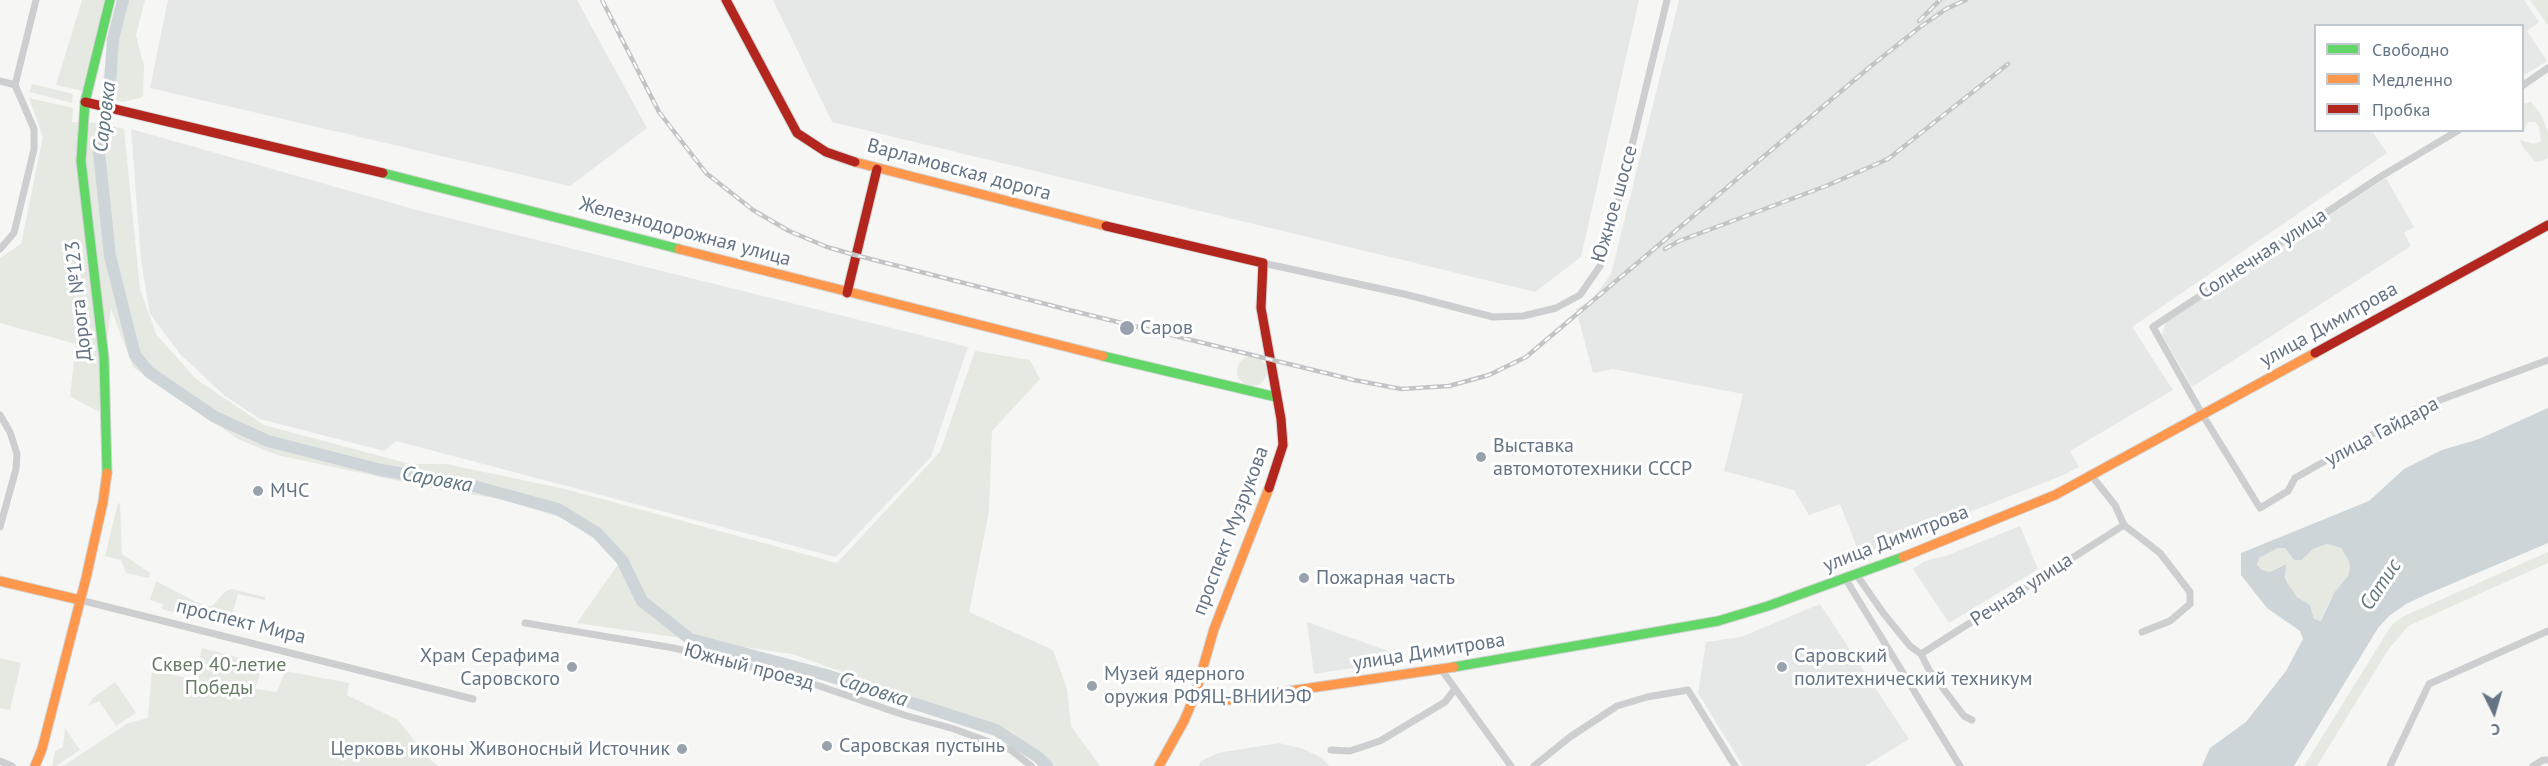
<!DOCTYPE html>
<meta charset="utf-8">
<style>
body{margin:0}
#map{position:relative;width:2548px;height:766px;overflow:hidden;background:#f6f6f4;font-family:"PT Sans",sans-serif}
canvas{display:block}
.legend{position:absolute;left:2314px;top:24px;width:210px;height:108px;box-sizing:border-box;background:#fff;border:2px solid #c1c7ce;margin:0;padding:8px 10px;list-style:none;font-size:18px;color:#657485}
.legend li{display:flex;align-items:center;gap:12px;height:30px}
.legend b{width:30px;border:2px solid #c1c7ce}
.north{position:absolute;left:2464px;top:682px;width:60px;height:60px;-webkit-text-stroke:4px #fff;paint-order:stroke;rotate:175deg;font-size:16px;font-weight:700;line-height:24px;text-align:center;color:#657485}
.north::after{content:'';display:block;margin:auto;width:21px;height:27px;background:#657485;clip-path:polygon(50% 0,100% 100%,50% 72%,0 100%)}
</style>
<div id="map">
<canvas width="2548" height="766"></canvas>
<ul class="legend">
<li><b style="height:8px;background:#63d668"></b>Свободно</li>
<li><b style="height:8px;background:#ff974d"></b>Медленно</li>
<li><b style="height:8px;background:#b3261e"></b>Пробка</li>
</ul>
<div class="north">С</div>
</div>
<script>
const g = document.querySelector('canvas').getContext('2d');
g.lineJoin = 'round';
function fillPath(path, color) { g.fillStyle = color; g.fill(path, 'evenodd'); }
const shape = rows => new Path2D(rows.map(r => 'M' + r).join(''));
function trace(path, color, width, dash) { g.strokeStyle = color; g.lineWidth = width; g.lineCap = dash ? 'butt' : 'round'; g.setLineDash(dash || []); g.stroke(path); }
function drawText(font, color, halo, rows, align = 'center') {
  g.font = font + ' "PT Sans",sans-serif'; g.lineWidth = 6; g.setLineDash([]); g.textBaseline = 'middle'; g.strokeStyle = halo; g.fillStyle = color; for (const [text, x, y, turn = 0] of rows) {
    g.save(); g.translate(x, y); g.rotate((+turn || 0) * Math.PI / 180); g.textAlign = isNaN(turn) ? turn : align; if (halo) g.strokeText(text, 0, 0); g.fillText(text, 0, 0); g.restore();
  }
}
fillPath(shape([
 [168,0,577,0,647,128,570,186,150,88],
 [773,0,1639,0,1581,257,1535,292,832,122],
 [1679,0,2524,0,2539,22,2527,31,2547,61,2523,76,2522,26,2316,26,2316,130,2372,131,2387,153,2132,327,2173,390,2070,451,2079,467,2061,476,1860,555,1840,504,1809,515,1794,490,1724,471,1743,394,1613,369,1593,373,1576,309,1592,300,1611,274],
 [131,129,417,210,968,347,931,457,836,557,396,441,384,451,260,419,225,396,180,354,150,314,141,260],
 [2386,178,2414,227,2404,233,2411,246,2192,387,2162,335,2166,322],
 [2020,526,2038,569,1949,623,1913,569,1925,561,1946,556],
 [1820,604,1909,739,1865,766,1743,766,1698,693,1706,642,1741,637],
 [1307,622,1402,656,1404,660,1314,674],
 [1279,743,1301,748,1322,758,1329,766,1199,766,1201,761,1218,753]
]), '#e6e8e7');
fillPath(shape([
 [82,0,105,0,82,91,56,85],
 [117,0,145,0,136,35,144,66,143,97,123,102,105,98,101,90],
 [2530,0,2548,0,2548,25,2546,23],
 [32,84,73,94,72,103,30,92],
 [29,98,73,108,72,122,99,123,124,129,140,289,156,334,196,379,264,425,410,464,446,464,565,489,837,563,940,452,975,351,1030,360,1040,379,992,431,989,511,969,612,1053,650,1067,689,1071,726,1100,766,1047,766,1012,732,792,654,577,623,621,560,574,522,502,499,441,490,277,455,238,439,133,367,111,309,99,412,70,396,76,344,0,323,0,258,21,244,43,137],
 [2531,102,2540,113,2548,132,2548,158,2542,161,2535,162,2522,146,2520,140,2534,144,2541,141,2539,127,2535,122,2528,122,2525,129,2523,129,2523,104],
 '1237 371a15 15 0 1 1 30 0a15 15 0 1 1-30 0Z',
 [118,503,120,504,122,554,150,573,149,578,126,573,121,560,105,556],
 [2327,544,2341,548,2349,561,2350,568,2348,576,2330,600,2321,621,2314,619,2310,605,2297,597,2288,584,2283,565,2270,572,2262,570,2257,565,2259,558,2278,548,2285,548,2294,560,2302,560,2313,549],
 [2548,552,2548,563,2408,626,2388,650,2317,766,2304,766,2391,626,2402,617],
 [156,581,206,607,212,606,226,591,231,589,265,597,265,600,238,594,229,626,162,609,163,604,150,600],
 [202,648,263,664,255,689,277,692,285,671,349,683,347,695,398,720,428,758,438,766,63,766,128,723,148,718,152,671,195,679],
 [0,658,21,663,10,710,0,708],
 [115,682,136,713,116,726,99,701,88,706,93,698],
 [65,728,80,750,56,766,52,766,55,751,63,747]
]), '#e5e9e2');
fillPath(shape([
 [2548,408,2548,543,2425,595,2406,604,2389,616,2378,628,2294,766,2202,766,2210,748,2246,722,2286,671,2303,639,2300,631,2267,608,2241,575,2241,553,2369,501,2404,469,2442,450,2479,439],
 [2327,544,2341,548,2349,561,2350,568,2348,576,2334,593,2321,621,2314,619,2310,605,2297,597,2288,584,2285,577,2286,564,2270,572,2262,570,2257,565,2259,558,2278,548,2285,548,2294,560,2302,560,2313,549]
]), '#cdd5d8');
trace(shape([
 [123,0,113,39,108,112,99,152,110,256,135,355,149,372,215,417,268,441,381,470,470,485,558,509,597,533,622,560,642,601,690,639,826,675,996,730,1038,757,1047,766]
]), '#cdd5d8', 12);
const fast = shape([
 [383,173,679,249],
 [1103,356,1276,397],
 [107,473,104,358,81,161,85,102,110,0],
 [1454,667,1718,621,1768,606,1903,557]
]);
const slow = shape([
 [855,162,1106,226],
 [679,249,1103,356],
 [1903,557,2055,495,2315,353],
 [0,581,80,600],
 [1195,695,1221,701,1454,667],
 [35,766,42,749,86,578,103,502,107,473],
 [1159,766,1184,721,1195,695,1214,629,1269,488]
]);
const jam = shape([
 [726,0,797,133,826,152,855,162],
 [85,102,383,173],
 [1106,226,1263,263,1261,308,1281,419,1283,445,1269,488],
 [847,293,877,169],
 [2315,353,2548,225]
]);
trace(fast, '#d2d4d4', 11);
trace(slow, '#d2d4d4', 11);
trace(jam, '#d2d4d4', 11);
trace(shape([
 [0,81,15,85],
 [2522,86,2548,68],
 [2459,130,2380,177,2153,327,2202,414,2260,508,2288,491,2295,478,2421,407,2548,360],
 [0,249,14,233,34,149,34,129,15,85,36,0],
 [1263,263,1404,294,1493,317,1523,316,1556,308,1580,295,1600,266,1609,241,1667,0],
 [0,415,10,432,17,454,16,469,0,527],
 [2091,475,2115,505,2124,525,2160,553,2190,592,2190,604,2170,621,2142,632],
 [1856,574,1884,614,1910,646,1921,654,1929,670,1964,716,1972,720],
 [1845,578,1960,766],
 [80,600,473,699],
 [525,623,674,648,796,678,904,715,954,729,1011,750,1031,766],
 [1921,654,2124,525],
 [1441,669,1511,766],
 [1331,750,1350,751,1380,741,1445,702,1455,689],
 [0,761,12,766],
 [1534,766,1570,737,1617,706,1647,697,1688,690,1735,766],
 [2390,766,2429,684,2548,631],
 [2533,766,2543,760,2548,760]
]), '#cdcecf', 7);
trace(fast, '#63d668', 9);
trace(slow, '#ff974d', 9);
trace(jam, '#b3261e', 9);
const rail = shape([
 [602,0,659,112,706,173,753,210,789,231,827,247,855,255,1069,310,1354,380,1401,389,1449,386,1489,375,1526,357,1871,66,1920,27,1946,9,1966,0],
 [1919,21,1940,0],
 [1665,249,1679,241,1826,186,1888,159,2008,64]
]);
trace(rail, '#c3c4c5', 4.5);
trace(rail, '#fff', 2, [7]);
for (const [x, y, r, color] of [
 [1127,328,8,"#98a2ac"],
 [1481,457,6,"#98a2ac"],
 [258,491,6,"#98a2ac"],
 [1304,578,6,"#98a2ac"],
 [572,667,6,"#98a2ac"],
 [1782,667,6,"#98a2ac"],
 [1092,686,6,"#98a2ac"],
 [827,746,6,"#98a2ac"],
 [682,749,6,"#98a2ac"]
]) { const dot = new Path2D(); dot.arc(x, y, r, 0, 2 * Math.PI); g.fillStyle = color; g.fill(dot); trace(dot, '#fff', 2); }
drawText('20px', '#657485', '#fff', [
 ["Варламовская дорога",959,170,15],
 ["Южное шоссе",1615,204,-74],
 ["Железнодорожная улица",685,232,15],
 ["Солнечная улица",2263,254,-33],
 ["Дорога №123",79,301,-96],
 ["улица Димитрова",2329,325,-29],
 ["улица Гайдара",2382,432,-28],
 ["проспект Музрукова",1231,531,-69],
 ["улица Димитрова",1896,539,-21],
 ["Речная улица",2022,590,-33],
 ["проспект Мира",241,622,14],
 ["улица Димитрова",1429,652,-9],
 ["Южный проезд",749,667,15]
]);
drawText('20px', '#657485', '#fff', [
 ["Саров",1140,328],
 ["Выставка",1493,446],
 ["автомототехники СССР",1493,469],
 ["МЧС",270,491],
 ["Пожарная часть",1316,578],
 ["Храм Серафима",560,656,"right"],
 ["Саровского",560,679,"right"],
 ["Саровский",1794,656],
 ["политехнический техникум",1794,679],
 ["Музей ядерного",1104,674],
 ["оружия РФЯЦ-ВНИИЭФ",1104,697],
 ["Саровская пустынь",839,746],
 ["Церковь иконы Живоносный Источник",670,749,"right"]
], 'left');
drawText('20px', '#677c64', '#fff', [
 ["Сквер 40-летие",219,665],
 ["Победы",219,688]
]);
drawText('italic 21px', '#607782', '#fff', [
 ["Саровка",105,117,-83],
 ["Саровка",437,480,10],
 ["Сатис",2381,585,-56],
 ["Саровка",873,690,18]
]);
</script>
